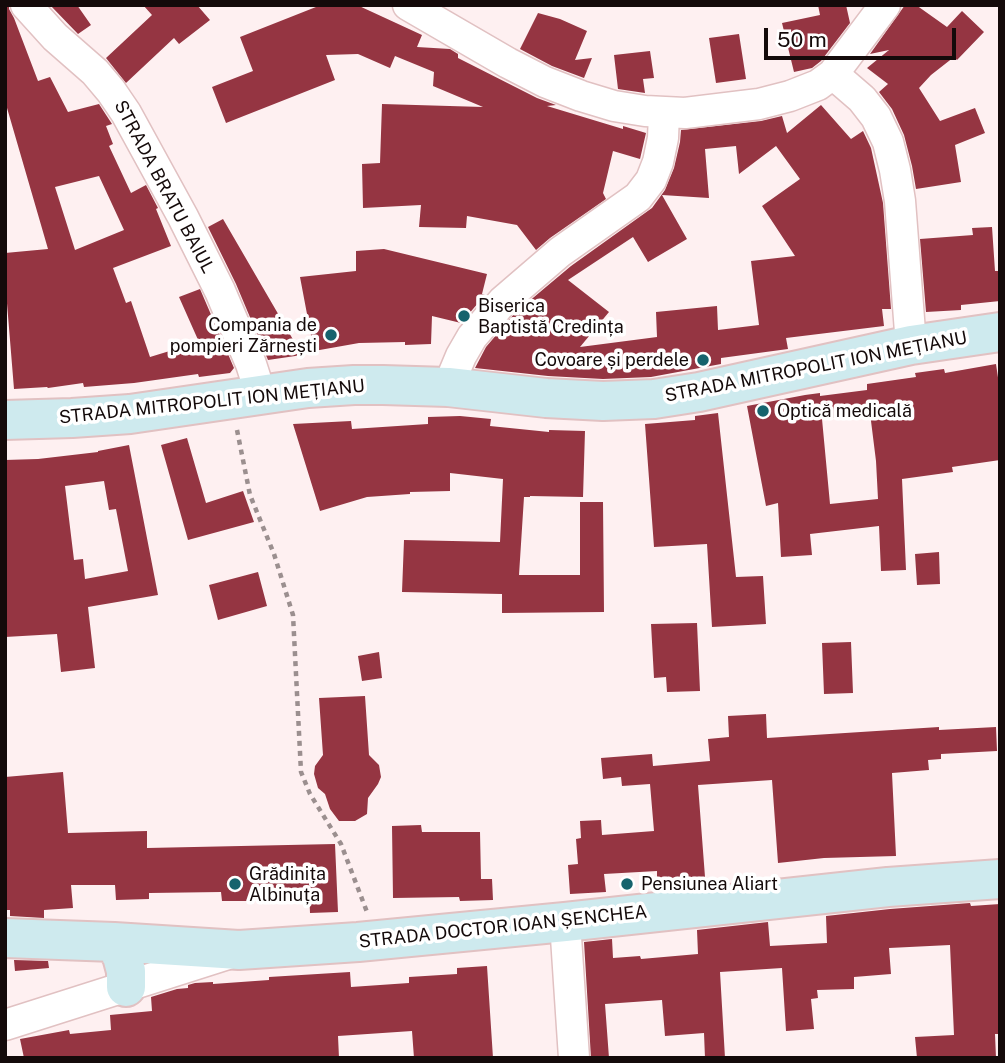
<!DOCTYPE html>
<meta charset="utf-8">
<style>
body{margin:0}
#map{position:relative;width:1005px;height:1063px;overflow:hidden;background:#fef0f1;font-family:"Public Sans",sans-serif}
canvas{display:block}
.frame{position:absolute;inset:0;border:7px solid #140a0a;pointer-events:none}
.scale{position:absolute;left:764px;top:28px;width:192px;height:32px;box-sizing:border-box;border:4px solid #140a0a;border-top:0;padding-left:9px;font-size:21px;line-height:24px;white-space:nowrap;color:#140a0a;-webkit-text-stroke:5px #fff;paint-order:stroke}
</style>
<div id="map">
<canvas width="1005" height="1063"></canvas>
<div class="frame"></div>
<div class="scale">50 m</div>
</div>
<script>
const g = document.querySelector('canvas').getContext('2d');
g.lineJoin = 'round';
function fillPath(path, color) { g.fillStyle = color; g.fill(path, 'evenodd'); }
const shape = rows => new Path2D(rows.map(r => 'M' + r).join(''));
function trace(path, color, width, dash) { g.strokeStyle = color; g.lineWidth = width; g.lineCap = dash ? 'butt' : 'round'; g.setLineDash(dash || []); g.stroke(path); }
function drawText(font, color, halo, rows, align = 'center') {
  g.font = font + ' "Public Sans",sans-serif'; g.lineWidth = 7; g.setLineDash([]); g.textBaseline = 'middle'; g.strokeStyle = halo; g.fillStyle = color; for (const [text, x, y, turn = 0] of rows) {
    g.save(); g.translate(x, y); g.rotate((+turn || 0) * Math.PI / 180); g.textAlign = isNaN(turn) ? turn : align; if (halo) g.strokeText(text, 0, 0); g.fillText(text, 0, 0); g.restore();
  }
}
fillPath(shape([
 [5,5,9,5,9,9,14,18,38,81,50,77,68,112,99,104,112,124,106,126,113,144,109,146,131,193,146,185,158,208,156,209,171,246,113,268,126,303,131,301,150,357,199,342,179,297,200,289,234,368,230,373,199,377,198,374,134,383,84,387,83,383,48,388,47,387,14,389,5,279,5,253,48,249,5,101],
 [99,176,124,230,75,250,55,187],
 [50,5,77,5,91,25,78,34],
 [143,5,197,5,210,20,179,44,174,38,126,83,106,58,152,15],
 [321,5,357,5,422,35,417,47,450,49,458,54,458,58,537,98,556,105,547,106,623,129,623,126,646,133,640,159,613,151,603,193,606,199,550,238,536,250,517,225,467,216,466,228,419,227,421,205,363,208,362,164,380,163,382,104,483,107,433,86,434,72,395,56,390,68,358,54,326,55,335,80,226,123,212,87,253,71,240,37],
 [818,5,846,5,850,23,821,61,812,68,794,72,782,23,820,15],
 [905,5,916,5,947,27,962,11,984,32,957,60,954,57,931,75,919,88,940,121,975,108,985,133,955,145,961,182,916,189,912,166,904,135,892,109,879,92,888,84,867,68,889,50,870,54],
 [538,13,560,19,587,31,575,60,592,58,584,78,552,66,520,49],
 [739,34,746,79,716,83,709,38],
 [650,51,654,78,643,79,645,93,618,89,614,55],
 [821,105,851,139,863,131,871,148,883,203,891,309,882,309,884,326,786,338,788,349,721,358,721,364,651,377,603,379,548,376,475,368,486,347,515,313,571,266,652,208,665,190,674,168,680,142,681,130,761,121,782,116,787,133],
 [736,146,739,174,776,146,800,179,762,206,795,256,751,261,759,325,718,330,717,306,656,312,657,337,580,347,609,312,568,280,633,237,648,262,687,239,662,195,709,198,705,149],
 [223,219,302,355,268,360,236,284,208,227],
 [992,227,995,271,1000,271,1000,301,961,305,961,310,926,312,920,239,973,235,972,228],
 [384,249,487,274,482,294,485,295,461,323,432,316,431,344,405,345,405,342,359,343,314,351,300,277,356,271,356,251],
 [996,364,1000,391,1000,460,952,467,953,472,902,479,906,570,881,571,879,526,810,534,812,555,781,557,778,503,766,506,747,406,805,395,820,393,820,396,867,390,867,384,916,377,915,373,944,369,945,373],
 [870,413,876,461,878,499,830,504,822,419],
 [718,413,736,577,763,576,766,624,712,627,707,544,654,547,645,424,695,420,695,416],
 [460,416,491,419,490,426,549,432,549,430,585,431,583,497,530,496,530,497,524,497,519,575,580,575,580,502,603,502,604,612,502,613,502,594,402,592,404,540,500,542,503,479,450,473,450,491,410,492,410,494,367,497,320,511,293,424,351,421,352,429,428,424,428,417],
 [187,438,206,503,243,491,254,522,188,540,161,445],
 [129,445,158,595,88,607,95,668,61,672,57,634,5,637,5,460,38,459,98,452,98,451],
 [104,481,109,510,116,509,128,571,85,579,83,559,74,560,65,486],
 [939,552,940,584,917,585,915,554],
 [258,572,267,606,218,620,209,585],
 [697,623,700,691,667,692,666,677,654,678,651,624],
 [851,642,853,693,824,694,822,643],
 [379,652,382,678,362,681,358,656],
 [365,696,369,755,379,765,381,777,378,784,368,798,367,814,355,821,339,821,330,809,325,794,318,788,314,774,315,766,323,755,319,698],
 [766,714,767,738,939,727,939,730,996,727,997,751,941,754,941,759,928,760,929,770,892,773,896,856,824,858,778,863,772,780,698,785,705,877,657,881,657,871,604,874,606,892,570,894,568,865,578,864,576,839,581,838,580,821,601,820,602,835,654,831,650,784,622,786,621,777,603,779,601,758,652,754,653,766,710,761,708,739,729,737,728,716],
 [63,772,68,833,147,831,147,848,335,844,338,912,310,913,309,890,253,891,253,901,222,901,221,892,149,893,149,899,116,900,115,885,71,885,73,908,44,910,44,918,10,916,10,910,5,910,5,777],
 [421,825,422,832,480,832,481,879,492,879,493,900,460,901,459,897,393,898,392,826],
 [970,903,971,906,1000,904,1000,1034,995,1034,996,1058,917,1058,915,1037,954,1035,950,945,889,948,891,974,854,977,854,989,817,990,818,998,811,999,814,1029,786,1031,782,968,720,972,725,1058,705,1058,704,1033,665,1036,662,1000,605,1004,609,1058,591,1058,584,942,612,939,613,958,640,956,641,959,698,954,697,930,768,922,770,946,827,943,826,916,890,909],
 [14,960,48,961,49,968,15,971],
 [487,966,493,1058,414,1058,412,1031,338,1036,339,1058,24,1058,20,1039,69,1030,70,1034,111,1030,110,1015,152,1011,151,997,177,989,188,988,188,985,195,983,213,982,213,984,269,980,269,977,350,972,351,987,409,983,409,977,457,974,457,968]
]), '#953542');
const street = shape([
 [26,5,55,37,95,72,111,91,126,113,183,217,220,291,251,364,261,395],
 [408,5,508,63,545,82,581,96,614,106,645,111,685,113,759,104,790,96,818,85,833,74,885,5],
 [833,74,862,99,876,117,888,142,895,170,900,201,911,345],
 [448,387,461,356,472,337,503,301,560,252,638,197,651,180,658,162,663,138,664,113],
 [565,922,574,1058],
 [5,1025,228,954]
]);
const secondary = shape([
 [5,420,72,418,130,414,308,388,354,385,383,385,448,387,546,398,603,401,654,399,699,392,911,345,1000,332],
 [5,938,114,942,239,950,358,942,565,922,888,887,1000,879],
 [114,942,122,956,126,971,126,987]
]);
trace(street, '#e1c1c2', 33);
trace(secondary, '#e1c1c2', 42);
trace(shape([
 [237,430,250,495,274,554,293,615,301,772,310,794,341,844,367,912]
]), '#9b8f8f', 4.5, [5, 5]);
trace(street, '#fff', 30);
trace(secondary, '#ceeaee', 38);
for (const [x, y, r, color] of [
 [464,316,7,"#16636d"],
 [331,335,7,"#16636d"],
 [703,360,7,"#16636d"],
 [763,411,7,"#16636d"],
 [235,884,7,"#16636d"],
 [627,884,7,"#16636d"]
]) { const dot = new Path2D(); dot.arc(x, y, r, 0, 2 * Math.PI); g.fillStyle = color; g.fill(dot); trace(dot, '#fff', 2.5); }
drawText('18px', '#140a0a', '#fff', [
 ["STRADA BRATU BAIUL",164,187,62],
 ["STRADA MITROPOLIT ION MEȚIANU",816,367,-11],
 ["STRADA MITROPOLIT ION MEȚIANU",212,402,-6],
 ["STRADA DOCTOR IOAN ȘENCHEA",503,927,-6]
]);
drawText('18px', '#140a0a', '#fff', [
 ["Biserica",478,306],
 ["Baptistă Credința",478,327],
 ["Compania de",317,325,"right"],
 ["pompieri Zărnești",317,346,"right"],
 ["Covoare și perdele",689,360,"right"],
 ["Optică medicală",777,411],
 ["Grădinița",249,874],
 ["Albinuța",249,895],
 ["Pensiunea Aliart",641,884]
], 'left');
</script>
